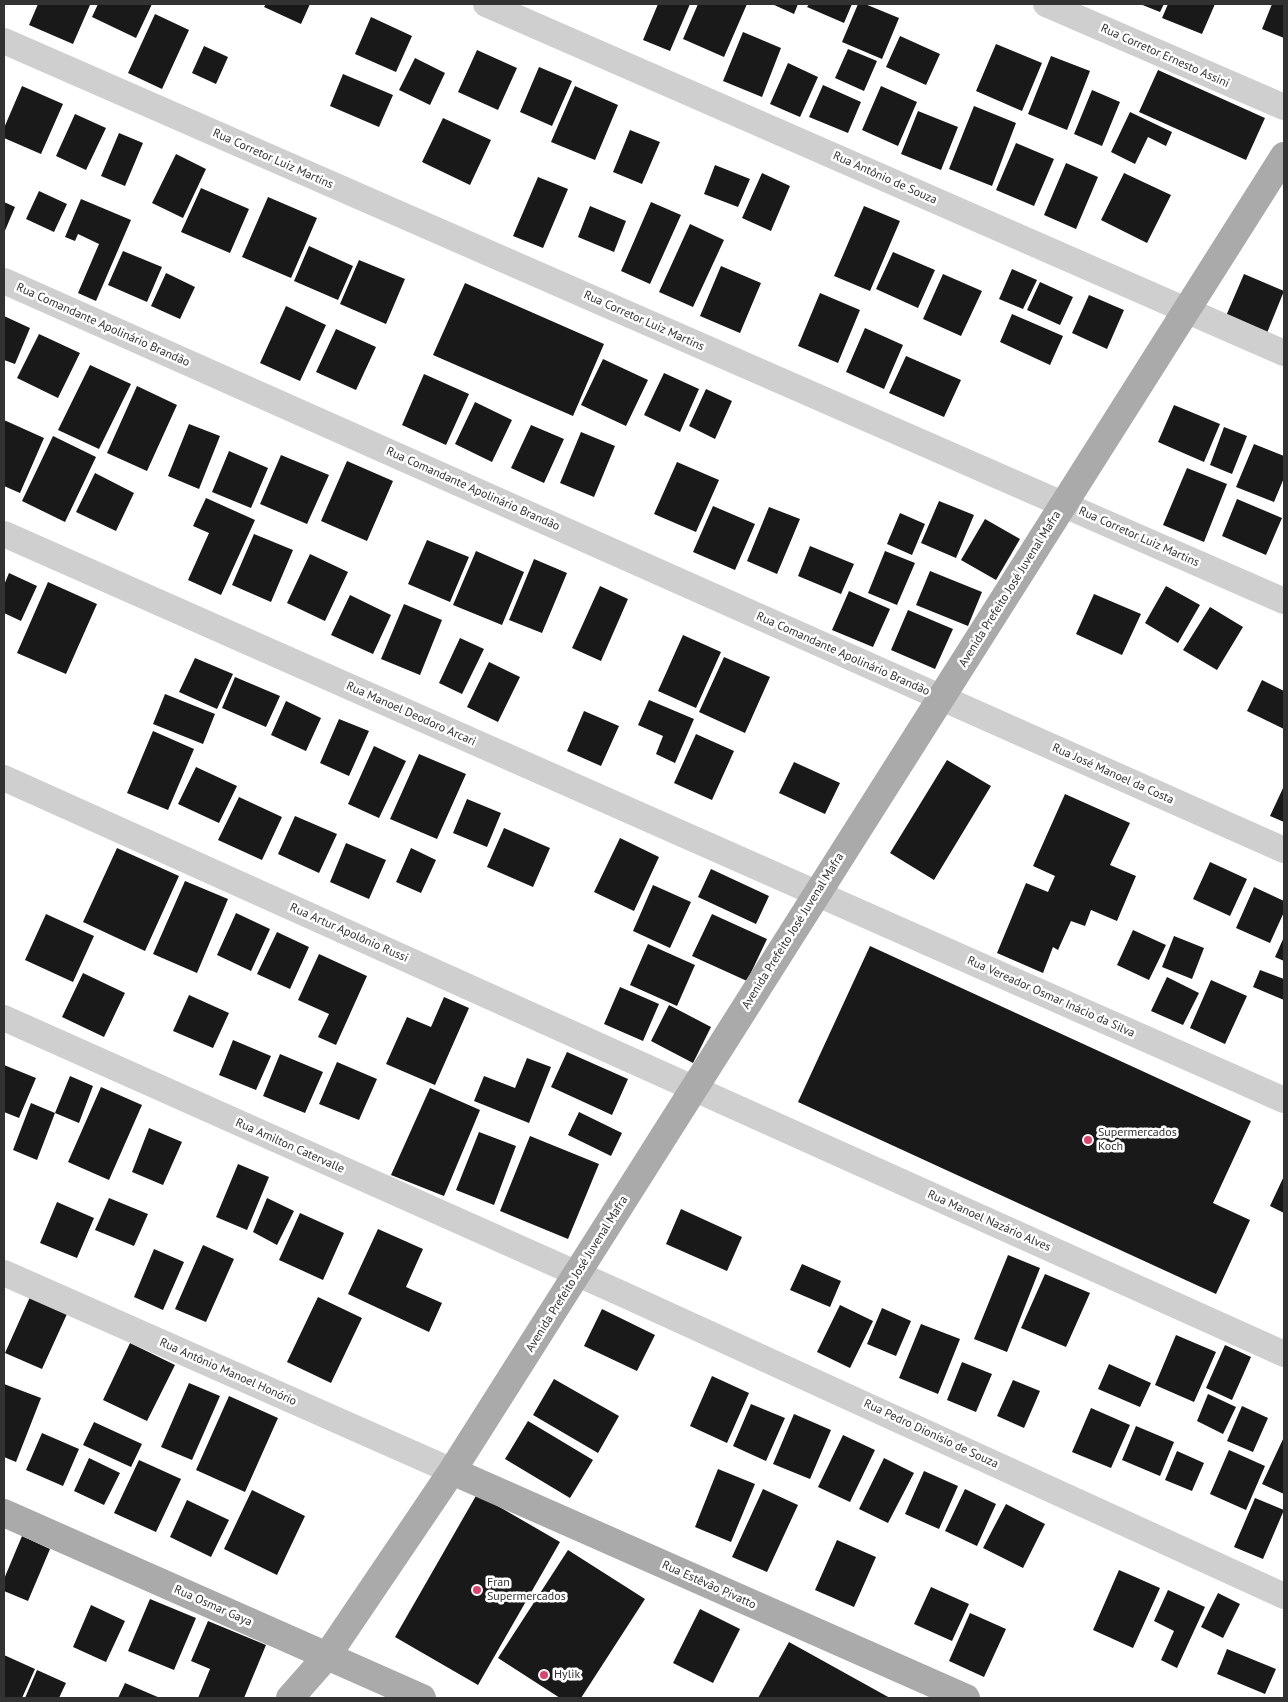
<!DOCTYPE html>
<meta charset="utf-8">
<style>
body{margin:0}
#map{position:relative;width:1288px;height:1702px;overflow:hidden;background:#fff;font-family:"PT Sans",sans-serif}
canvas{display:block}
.frame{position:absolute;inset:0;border:5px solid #323232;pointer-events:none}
</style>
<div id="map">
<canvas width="1288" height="1702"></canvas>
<div class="frame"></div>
</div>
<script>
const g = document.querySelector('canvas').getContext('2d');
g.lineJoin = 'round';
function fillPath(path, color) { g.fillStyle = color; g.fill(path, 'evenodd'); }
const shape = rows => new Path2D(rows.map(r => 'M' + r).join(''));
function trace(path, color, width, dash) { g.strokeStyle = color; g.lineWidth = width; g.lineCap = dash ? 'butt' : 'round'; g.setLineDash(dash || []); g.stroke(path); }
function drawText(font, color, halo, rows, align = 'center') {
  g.font = font + ' "PT Sans",sans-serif'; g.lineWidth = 5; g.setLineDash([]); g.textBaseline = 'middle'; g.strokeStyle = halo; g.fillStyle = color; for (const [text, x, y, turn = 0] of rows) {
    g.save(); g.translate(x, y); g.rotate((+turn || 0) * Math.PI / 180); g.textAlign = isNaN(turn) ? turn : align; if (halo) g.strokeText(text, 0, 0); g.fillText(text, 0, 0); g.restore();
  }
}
fillPath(shape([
 [38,4,86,4,90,5,73,44,29,25],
 [98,4,152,4,136,38,92,17],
 [266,4,310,4,301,24,264,7],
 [658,4,690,4,670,51,643,40],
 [698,4,747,4,724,57,683,39],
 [772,4,798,4,794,14],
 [809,4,852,4,844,23,807,7],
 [858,4,865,4,899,18,882,59,842,42],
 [1140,4,1164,4,1160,12],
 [1168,4,1215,4,1202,34,1162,18],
 [1272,4,1284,4,1284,38,1262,29],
 [155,14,189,30,162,89,128,73],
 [371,17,412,36,396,72,355,54],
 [743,32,781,48,762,97,723,81],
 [900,36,940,54,926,85,886,67],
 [996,44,1042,63,1022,111,976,91],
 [204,46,228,57,216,84,192,73],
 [848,49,877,61,864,91,835,78],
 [477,50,517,68,498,110,458,92],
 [1051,56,1090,71,1067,130,1028,114],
 [415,58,445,73,430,105,399,90],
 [788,63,818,77,800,117,770,104],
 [539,67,572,81,552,126,520,112],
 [1158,70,1265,118,1246,160,1139,112],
 [343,74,393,95,379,127,330,106],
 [823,85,861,102,848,133,809,117],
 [22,86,63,104,41,154,4,138,4,128],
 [575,86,618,105,595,160,551,142],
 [881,86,917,102,898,146,862,130],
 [1092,90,1120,102,1102,146,1074,134],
 [974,106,1016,123,992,186,949,169],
 [918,111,958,127,941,170,901,154],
 [1130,112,1172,132,1166,146,1148,137,1135,164,1111,152],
 [75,114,106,128,86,170,56,156],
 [443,118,491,140,470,185,422,162],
 [630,130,660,142,642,184,613,172],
 [119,133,143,143,125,186,101,176],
 [1016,143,1054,159,1034,206,996,190],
 [176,154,206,169,183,218,152,203],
 [1066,163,1098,177,1076,229,1044,215],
 [715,165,750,179,738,207,704,194],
 [762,173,790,186,771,231,742,218],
 [1124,173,1171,195,1147,243,1101,220],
 [538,177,568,189,543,248,513,236],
 [201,188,249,209,230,253,181,232],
 [39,191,67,204,54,232,26,219],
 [268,197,317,218,291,278,242,257],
 [81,199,131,220,96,301,78,293,99,244,78,234,75,241,65,237],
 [4,202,15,207,4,233],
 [651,202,681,215,650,284,621,271],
 [590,206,626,221,614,252,578,237],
 [864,206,900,221,870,291,834,276],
 [690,224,724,240,693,307,659,292],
 [309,246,353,266,338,300,294,281],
 [123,251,162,267,147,302,108,285],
 [893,252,935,270,918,308,876,289],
 [359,260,405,279,386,324,340,304],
 [721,266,761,283,740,333,700,316],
 [1012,269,1037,280,1023,309,999,299],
 [166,273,195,287,180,319,151,306],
 [943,274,982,291,961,336,923,319],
 [1244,274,1284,291,1267,333,1226,316],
 [1040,282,1073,297,1060,325,1027,310],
 [465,283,604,344,573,416,433,355],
 [820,293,860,310,838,363,798,346],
 [1089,295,1124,310,1107,349,1072,333],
 [286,306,326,325,300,381,260,363],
 [1012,314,1063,336,1050,365,1000,342],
 [4,316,30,328,15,364,4,360],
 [865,328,903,345,884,389,846,372],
 [336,329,376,347,356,390,316,372],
 [39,334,80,353,58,398,17,378],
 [906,356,961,380,944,417,889,393],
 [603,359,648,380,626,426,581,405],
 [90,365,131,384,99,449,58,430],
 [664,373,699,389,680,432,644,415],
 [424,374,469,394,446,445,402,425],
 [137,386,177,405,147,471,107,453],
 [706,389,732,401,715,439,689,426],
 [475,402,512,420,492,462,455,444],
 [1174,405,1220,424,1204,462,1158,442],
 [4,420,44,438,20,493,4,486],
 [189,424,220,436,199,489,168,476],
 [531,425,564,439,544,483,511,468],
 [1224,427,1247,436,1232,474,1210,465],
 [581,432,615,446,594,497,560,483],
 [53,436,96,457,65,522,22,501],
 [1254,444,1284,456,1284,478,1274,502,1236,487],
 [229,451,268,468,251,508,212,492],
 [281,455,329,475,307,524,260,504],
 [347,461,393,481,367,541,321,521],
 [677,462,719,480,696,532,654,514],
 [1187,468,1227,484,1204,542,1163,525],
 [95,473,134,493,116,531,76,512],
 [206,498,255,520,221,595,188,580,209,533,193,526],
 [1237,499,1282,518,1266,555,1222,536],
 [939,501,974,515,956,558,921,543],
 [713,506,755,524,735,570,693,552],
 [769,507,800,519,777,574,747,561],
 [900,513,925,524,912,555,887,544],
 [985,519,1020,539,996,580,961,560],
 [254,534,293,550,271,602,232,585],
 [427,540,469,557,450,602,408,584],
 [810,546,854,564,841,594,798,576],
 [476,551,524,572,502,625,453,605],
 [885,551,915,563,897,605,868,593],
 [310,554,348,572,325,621,287,603],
 [534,559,567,573,542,633,509,620],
 [930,571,982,592,968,626,916,605],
 [9,573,37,586,21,621,4,613,4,585],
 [48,582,97,604,66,674,17,653],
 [600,586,628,599,601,661,572,648],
 [1166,586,1200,605,1178,643,1145,623],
 [849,591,890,609,873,647,832,630],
 [1094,594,1141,614,1122,655,1076,634],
 [350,595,391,615,373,654,331,635],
 [404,604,442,620,420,675,381,659],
 [1210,607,1243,627,1217,670,1183,650],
 [908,610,953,629,935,669,891,650],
 [683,635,721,652,696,708,658,691],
 [460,638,484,649,462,694,439,683],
 [724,657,770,677,745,733,699,712],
 [195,658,233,674,217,709,179,692],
 [489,662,520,677,498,722,467,707],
 [235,677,280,696,266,727,222,708],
 [1262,680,1284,691,1284,729,1247,711],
 [165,694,215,714,203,744,153,724],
 [649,700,694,719,675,763,656,754,663,736,638,725],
 [286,701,321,718,306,751,271,735],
 [584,711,619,726,601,766,567,751],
 [339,719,369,731,349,776,320,763],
 [153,731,194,749,168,810,127,793],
 [696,734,734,751,712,800,674,783],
 [374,746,406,761,379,818,348,804],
 [419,754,466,774,437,839,390,819],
 [947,760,991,786,934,880,890,853],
 [794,762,840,783,825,814,779,793],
 [196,767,237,786,219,823,178,804],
 [1284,786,1284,822,1270,816],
 [1065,794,1130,823,1110,865,1136,876,1117,921,1091,910,1085,926,1071,921,1058,950,1053,947,1043,973,997,953,1026,883,1048,892,1055,876,1033,866],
 [239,797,282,817,262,860,218,840],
 [467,799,501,813,487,847,453,833],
 [295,816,337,834,319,873,278,854],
 [504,828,550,848,533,887,487,867],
 [620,838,659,857,634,911,594,892],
 [346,843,386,860,369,899,330,882],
 [117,848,179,876,145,951,83,922],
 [411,848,436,860,421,893,396,882],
 [1210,862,1247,879,1230,916,1193,899],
 [711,869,769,896,756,924,698,897],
 [185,881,228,899,197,973,153,954],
 [653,885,691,902,670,948,633,931],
 [1254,887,1284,901,1284,912,1270,943,1236,928],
 [236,913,270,929,251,971,217,955],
 [46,914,94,936,73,982,25,960],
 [712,914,767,939,747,981,692,956],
 [1133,930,1166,945,1149,980,1117,965],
 [277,932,309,947,290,989,257,974],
 [1174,936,1204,948,1192,979,1162,967],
 [1284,937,1284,961,1275,957],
 [648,944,695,965,677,1006,630,985],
 [870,946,1251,1121,1213,1203,1250,1220,1216,1294,798,1102],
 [319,954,367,976,336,1045,318,1037,329,1014,298,1000],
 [1260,970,1284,979,1284,1000,1253,987],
 [83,973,125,993,104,1037,62,1017],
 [1167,977,1199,993,1183,1025,1151,1011],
 [1211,980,1247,996,1225,1044,1190,1028],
 [620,987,659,1004,643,1041,604,1024],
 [189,995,229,1013,213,1048,173,1031],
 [444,997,469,1008,435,1085,386,1064,407,1017,431,1027],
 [669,1005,711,1027,693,1063,651,1041],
 [233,1040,271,1056,256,1090,219,1075],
 [567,1052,628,1079,612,1115,551,1087],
 [280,1054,323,1072,305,1113,263,1096],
 [527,1058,551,1067,529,1123,474,1101,484,1076,515,1088],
 [337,1062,377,1079,359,1120,319,1104],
 [4,1065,36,1078,19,1118,4,1112],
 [70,1076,93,1086,79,1123,55,1113],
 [101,1087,142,1105,109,1180,68,1162],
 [430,1088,480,1110,444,1196,391,1175],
 [31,1103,55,1113,37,1160,13,1150],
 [579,1112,622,1133,611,1156,568,1135],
 [149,1128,182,1142,163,1185,132,1172],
 [479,1132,516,1146,494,1205,456,1190],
 [530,1136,599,1164,568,1239,500,1211],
 [238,1164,269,1177,247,1230,216,1217],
 [1284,1176,1284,1213,1270,1206],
 [109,1198,148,1214,134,1246,95,1230],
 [267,1198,294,1211,277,1245,253,1232],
 [57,1202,94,1218,77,1258,40,1243],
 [681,1209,742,1237,727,1271,666,1244],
 [300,1213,344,1233,323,1280,279,1260],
 [378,1229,423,1249,406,1287,442,1303,429,1332,348,1294],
 [203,1245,234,1259,206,1322,175,1309],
 [154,1249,184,1262,163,1310,134,1297],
 [1008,1255,1040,1268,1007,1352,974,1339],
 [802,1264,841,1281,830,1307,790,1290],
 [1045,1274,1090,1293,1066,1347,1021,1328],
 [30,1297,67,1314,42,1369,5,1353],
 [318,1297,362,1318,331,1383,287,1362],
 [840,1305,873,1321,850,1368,817,1352],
 [882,1308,911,1321,896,1356,867,1344],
 [602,1309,655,1335,637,1371,584,1346],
 [921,1324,960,1339,938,1394,899,1378],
 [1176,1335,1216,1352,1194,1402,1155,1385],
 [130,1343,175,1365,147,1421,103,1400],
 [1225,1345,1251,1357,1232,1400,1206,1388],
 [962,1362,992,1374,976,1412,947,1400],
 [1109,1364,1151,1383,1140,1407,1098,1389],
 [712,1376,749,1393,727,1443,690,1426],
 [554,1379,619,1416,598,1453,533,1415],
 [1013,1380,1040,1391,1024,1428,997,1416],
 [189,1383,220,1396,192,1460,161,1447],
 [4,1384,41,1398,16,1462,4,1457],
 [1208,1394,1236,1407,1223,1434,1197,1421],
 [229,1396,278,1418,245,1492,196,1470],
 [751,1404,785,1418,766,1461,733,1446],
 [1242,1406,1268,1418,1253,1452,1227,1441],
 [1091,1408,1130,1425,1111,1468,1072,1452],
 [794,1414,831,1430,810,1479,773,1464],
 [528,1421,593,1460,570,1498,505,1459],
 [94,1422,142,1444,131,1467,83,1445],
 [1136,1426,1174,1442,1160,1476,1122,1460],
 [42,1433,79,1449,63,1486,26,1470],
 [843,1435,875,1450,850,1502,818,1487],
 [1284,1437,1284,1494,1262,1484],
 [1229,1450,1265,1466,1246,1510,1210,1494],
 [1177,1451,1204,1463,1192,1491,1165,1480],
 [89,1458,120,1473,104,1505,74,1491],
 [884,1458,914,1473,888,1523,859,1509],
 [139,1460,181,1479,156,1532,114,1513],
 [718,1469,755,1484,731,1542,695,1527],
 [924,1471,958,1486,939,1529,905,1514],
 [763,1489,798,1505,767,1572,732,1557],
 [965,1489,996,1504,977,1546,945,1531],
 [252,1490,305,1516,277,1575,224,1549],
 [477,1494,560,1542,478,1685,395,1637],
 [1255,1498,1284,1510,1263,1559,1234,1547],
 [187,1500,229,1520,211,1557,170,1537],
 [1006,1504,1045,1524,1023,1568,983,1548],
 [22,1536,50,1549,28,1601,4,1591,4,1579],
 [837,1540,876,1557,854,1607,815,1590],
 [568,1550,645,1599,581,1698,560,1698,498,1658],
 [1119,1570,1160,1588,1133,1648,1093,1630],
 [931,1587,969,1604,952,1641,914,1624],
 [1168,1590,1205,1607,1177,1668,1161,1660,1174,1631,1154,1621],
 [1218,1593,1240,1604,1223,1638,1201,1627],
 [150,1599,196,1618,174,1670,128,1651],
 [91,1605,125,1621,106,1662,73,1647],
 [700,1609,740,1629,713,1683,673,1663],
 [970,1613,1006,1629,984,1677,949,1661],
 [208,1621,266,1645,244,1698,198,1698,210,1669,191,1661],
 [789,1642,890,1698,758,1698],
 [1227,1649,1276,1669,1265,1694,1217,1674],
 [4,1655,35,1669,22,1698,4,1698],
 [37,1670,66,1683,59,1698,25,1698],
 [125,1683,160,1698,118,1698]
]), '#191919');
trace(shape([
 [486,4,1284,353],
 [1046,4,1284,107],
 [4,41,1284,601],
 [4,281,1284,850],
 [4,534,1284,1100],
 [4,778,1284,1354],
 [4,1018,618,1292,1284,1596],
 [4,1273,452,1471]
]), '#cfcfcf', 26);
trace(shape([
 [452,1471,966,1698],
 [4,1513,422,1698],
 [290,1698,327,1656,452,1471,1284,156]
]), '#aaa', 28);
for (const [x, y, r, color] of [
 [1088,1140,5,"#d6466e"],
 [477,1590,5,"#d6466e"],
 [544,1675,5,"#d6466e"]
]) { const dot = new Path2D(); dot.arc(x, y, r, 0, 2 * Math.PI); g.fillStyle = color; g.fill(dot); trace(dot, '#fff', 2); }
drawText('12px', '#323232', '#fff', [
 ["Rua Corretor Ernesto Assini",1165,56,24],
 ["Rua Corretor Luiz Martins",273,159,24],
 ["Rua Antônio de Souza",885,178,24],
 ["Rua Corretor Luiz Martins",644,321,24],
 ["Rua Comandante Apolinário Brandão",103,325,24],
 ["Rua Comandante Apolinário Brandão",473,489,24],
 ["Rua Corretor Luiz Martins",1139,537,24],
 ["Avenida Prefeito José Juvenal Mafra",1010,589,-58],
 ["Rua Comandante Apolinário Brandão",843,654,24],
 ["Rua Manoel Deodoro Arcari",411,714,24],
 ["Rua José Manoel da Costa",1113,774,24],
 ["Avenida Prefeito José Juvenal Mafra",793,931,-58],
 ["Rua Artur Apolônio Russi",349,933,24],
 ["Rua Vereador Osmar Inácio da Silva",1051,997,24],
 ["Rua Amilton Catervalle",290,1146,24],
 ["Rua Manoel Nazário Alves",989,1221,24],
 ["Avenida Prefeito José Juvenal Mafra",577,1274,-58],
 ["Rua Antônio Manoel Honório",228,1372,24],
 ["Rua Pedro Dionísio de Souza",931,1434,25],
 ["Rua Estêvão Pivatto",709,1585,24],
 ["Rua Osmar Gaya",213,1606,24]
]);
drawText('12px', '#323232', '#fff', [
 ["Supermercados",1098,1133],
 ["Koch",1098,1147],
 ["Fran",487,1583],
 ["Supermercados",487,1597],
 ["Hylik",554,1675]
], 'left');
</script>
